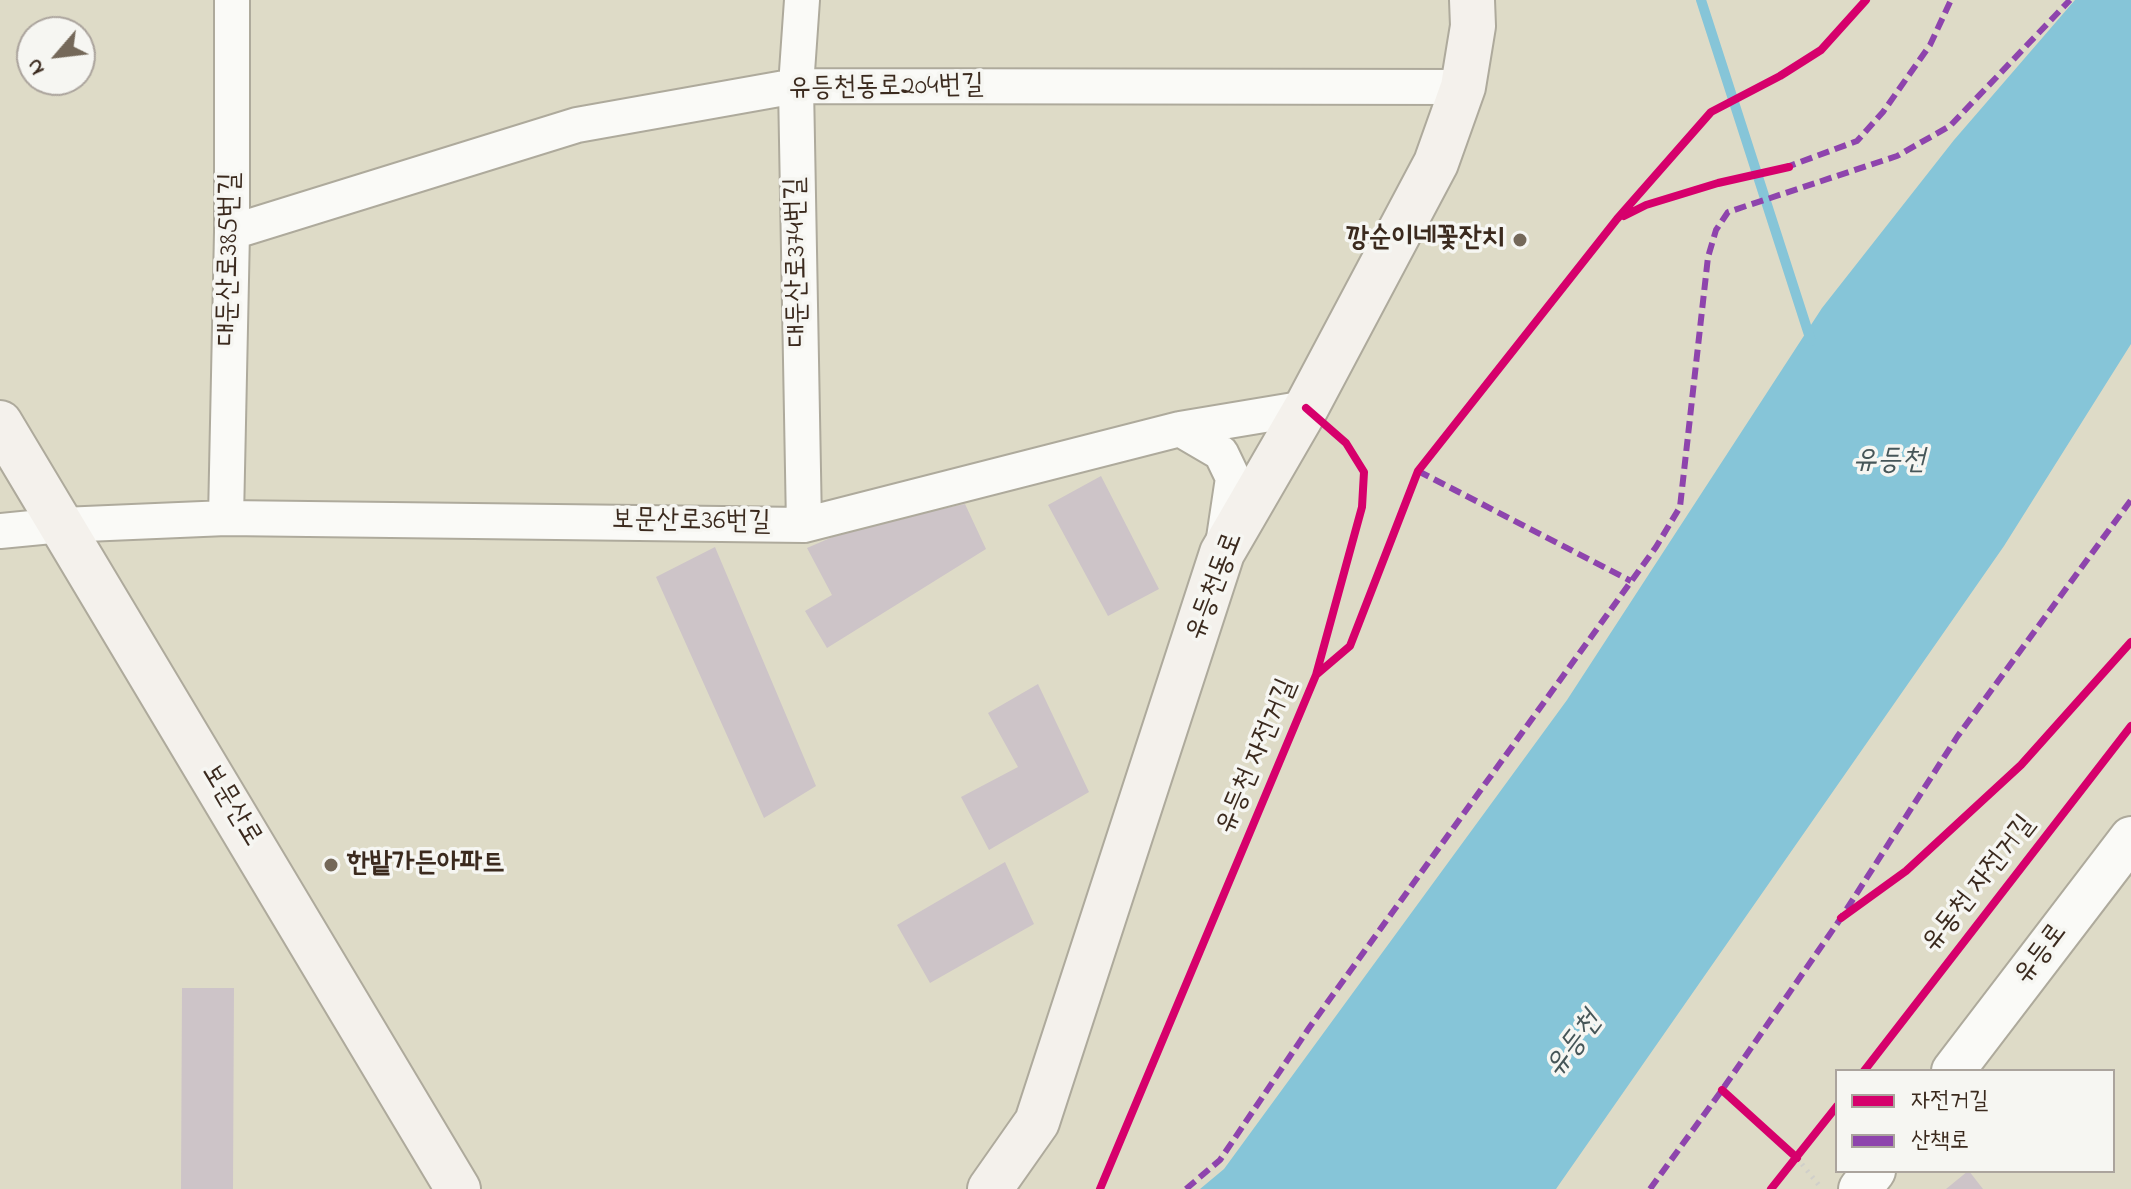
<!DOCTYPE html>
<meta charset="utf-8">
<style>
body{margin:0}
#map{position:relative;width:2131px;height:1189px;overflow:hidden;background:#dedbc7;font-family:"Indie Flower","Poor Story",sans-serif}
canvas{display:block}
.legend{position:absolute;left:1835px;top:1069px;width:280px;height:104px;box-sizing:border-box;background:#f6f6f2;border:2px solid #aba49d;margin:0;padding:10px 14px;list-style:none;font-size:24px;color:#3b2a1e}
.legend li{display:flex;align-items:center;gap:16px;height:40px}
.legend b{width:40px;border:2px solid #aba49d}
.north{position:absolute;left:16px;top:16px;width:80px;height:80px;box-sizing:border-box;background:#f6f6f2;border:2px solid #aba49d;border-radius:50%;rotate:242deg;font-size:22px;font-weight:700;line-height:32px;text-align:center;color:#3b2a1e}
.north::after{content:'';display:block;margin:auto;width:28px;height:36px;background:#746859;clip-path:polygon(50% 0,100% 100%,50% 72%,0 100%)}
</style>
<div id="map">
<canvas width="2131" height="1189"></canvas>
<ul class="legend">
<li><b style="height:10px;background:#d6006c"></b>자전거길</li>
<li><b style="height:10px;background:#8e44ad"></b>산책로</li>
</ul>
<div class="north">N</div>
</div>
<script>
const g = document.querySelector('canvas').getContext('2d');
g.lineJoin = 'round';
function fillPath(path, color) { g.fillStyle = color; g.fill(path, 'evenodd'); }
const shape = rows => new Path2D(rows.map(r => 'M' + r).join(''));
function trace(path, color, width, dash) { g.strokeStyle = color; g.lineWidth = width; g.lineCap = dash ? 'butt' : 'round'; g.setLineDash(dash || []); g.stroke(path); }
function drawText(font, color, halo, rows, align = 'center') {
  g.font = font + ' "Indie Flower","Poor Story",sans-serif'; g.lineWidth = 7; g.setLineDash([]); g.textBaseline = 'middle'; g.strokeStyle = halo; g.fillStyle = color; for (const [text, x, y, turn = 0] of rows) {
    g.save(); g.translate(x, y); g.rotate((+turn || 0) * Math.PI / 180); g.textAlign = isNaN(turn) ? turn : align; if (halo) g.strokeText(text, 0, 0); g.fillText(text, 0, 0); g.restore();
  }
}
fillPath(shape([
 [2075,0,2131,0,2131,344,2004,546,1556,1189,1200,1189,1224,1169,1567,700,1822,308,1954,140]
]), '#86c5d8');
trace(shape([
 [1701,0,1811,341]
]), '#86c5d8', 10);
fillPath(shape([
 [1101,476,1159,589,1108,616,1048,505],
 [965,504,986,549,827,648,805,611,832,595,807,548,858,526],
 [715,547,816,786,764,818,656,577],
 [1038,684,1089,792,989,850,961,797,1018,767,988,713],
 [1005,862,1034,924,930,983,897,925],
 [182,988,234,988,233,1189,181,1189],
 [1969,1171,1983,1189,1946,1189,1968,1171]
]), '#cdc4c8');
const minor = shape([
 [802,0,796,86,804,525],
 [232,232,577,125,796,86,1463,87],
 [1180,429,1221,453,1233,478,1224,538],
 [226,518,232,232,232,0],
 [0,531,62,525,226,518,804,525,1180,429,1306,408]
]);
const tertiary = shape([
 [1953,1071,2131,838],
 [1860,1189,1874,1171]
]);
const secondary = shape([
 [0,423,458,1189],
 [990,1189,1037,1122,1222,553,1306,408,1436,163,1463,87,1473,26,1472,0]
]);
trace(minor, '#aeaa9c', 38);
trace(tertiary, '#aeaa9c', 46);
trace(secondary, '#aeaa9c', 48);
trace(shape([
 [1797,1158,1822,1189]
]), '#d0cfca', 5, [2, 6]);
trace(minor, '#fafaf7', 34);
trace(tertiary, '#fafaf7', 42);
trace(secondary, '#f4f1ec', 44);
trace(shape([
 [1784,168,1857,141,1883,112,1930,45,1951,0],
 [1418,471,1631,581],
 [1186,1189,1220,1160,1309,1028,1656,547,1680,507,1708,257,1716,230,1728,212,1897,156,1950,126,2070,0],
 [1650,1189,1722,1090,1841,918,1957,737,2131,500]
]), '#8e44ad', 6, [12, 6]);
trace(shape([
 [1624,216,1646,205,1718,183,1789,167],
 [1306,408,1346,443,1364,472,1362,507,1316,675],
 [1841,918,1906,871,2021,765,2131,642],
 [1864,1071,2131,726],
 [1722,1090,1797,1158],
 [1100,1189,1316,675,1350,646,1418,471,1617,219,1711,112,1780,76,1821,50,1866,0],
 [1771,1189,1837,1106]
]), '#d6006c', 8);
for (const [x, y, r, color] of [
 [1520,240,8,"#746859"],
 [331,865,8,"#746859"]
]) { const dot = new Path2D(); dot.arc(x, y, r, 0, 2 * Math.PI); g.fillStyle = color; g.fill(dot); trace(dot, '#f6f6f2', 3); }
drawText('28px', '#3b2a1e', '#f6f6f2', [
 ["유등천동로204번길",886,89,-1],
 ["대둔산로385번길",231,259,-89],
 ["대둔산로374번길",799,262,-91],
 ["보문산로36번길",691,523,1],
 ["유등천동로",1216,587,-69],
 ["유등천 자전거길",1258,757,-67],
 ["보문산로",230,806,59],
 ["유동천 자전거길",1980,885,-52],
 ["유등로",2042,955,-53]
]);
drawText('bold 28px', '#3b2a1e', '#f6f6f2', [
 ["깡순이네꽃잔치",1504,240],
 ["한밭가든아파트",347,865,"left"]
], 'right');
drawText('italic 30px', '#465658', '#f6f6f2', [
 ["유등천",1889,463],
 ["유등천",1575,1046,-53]
]);
</script>
